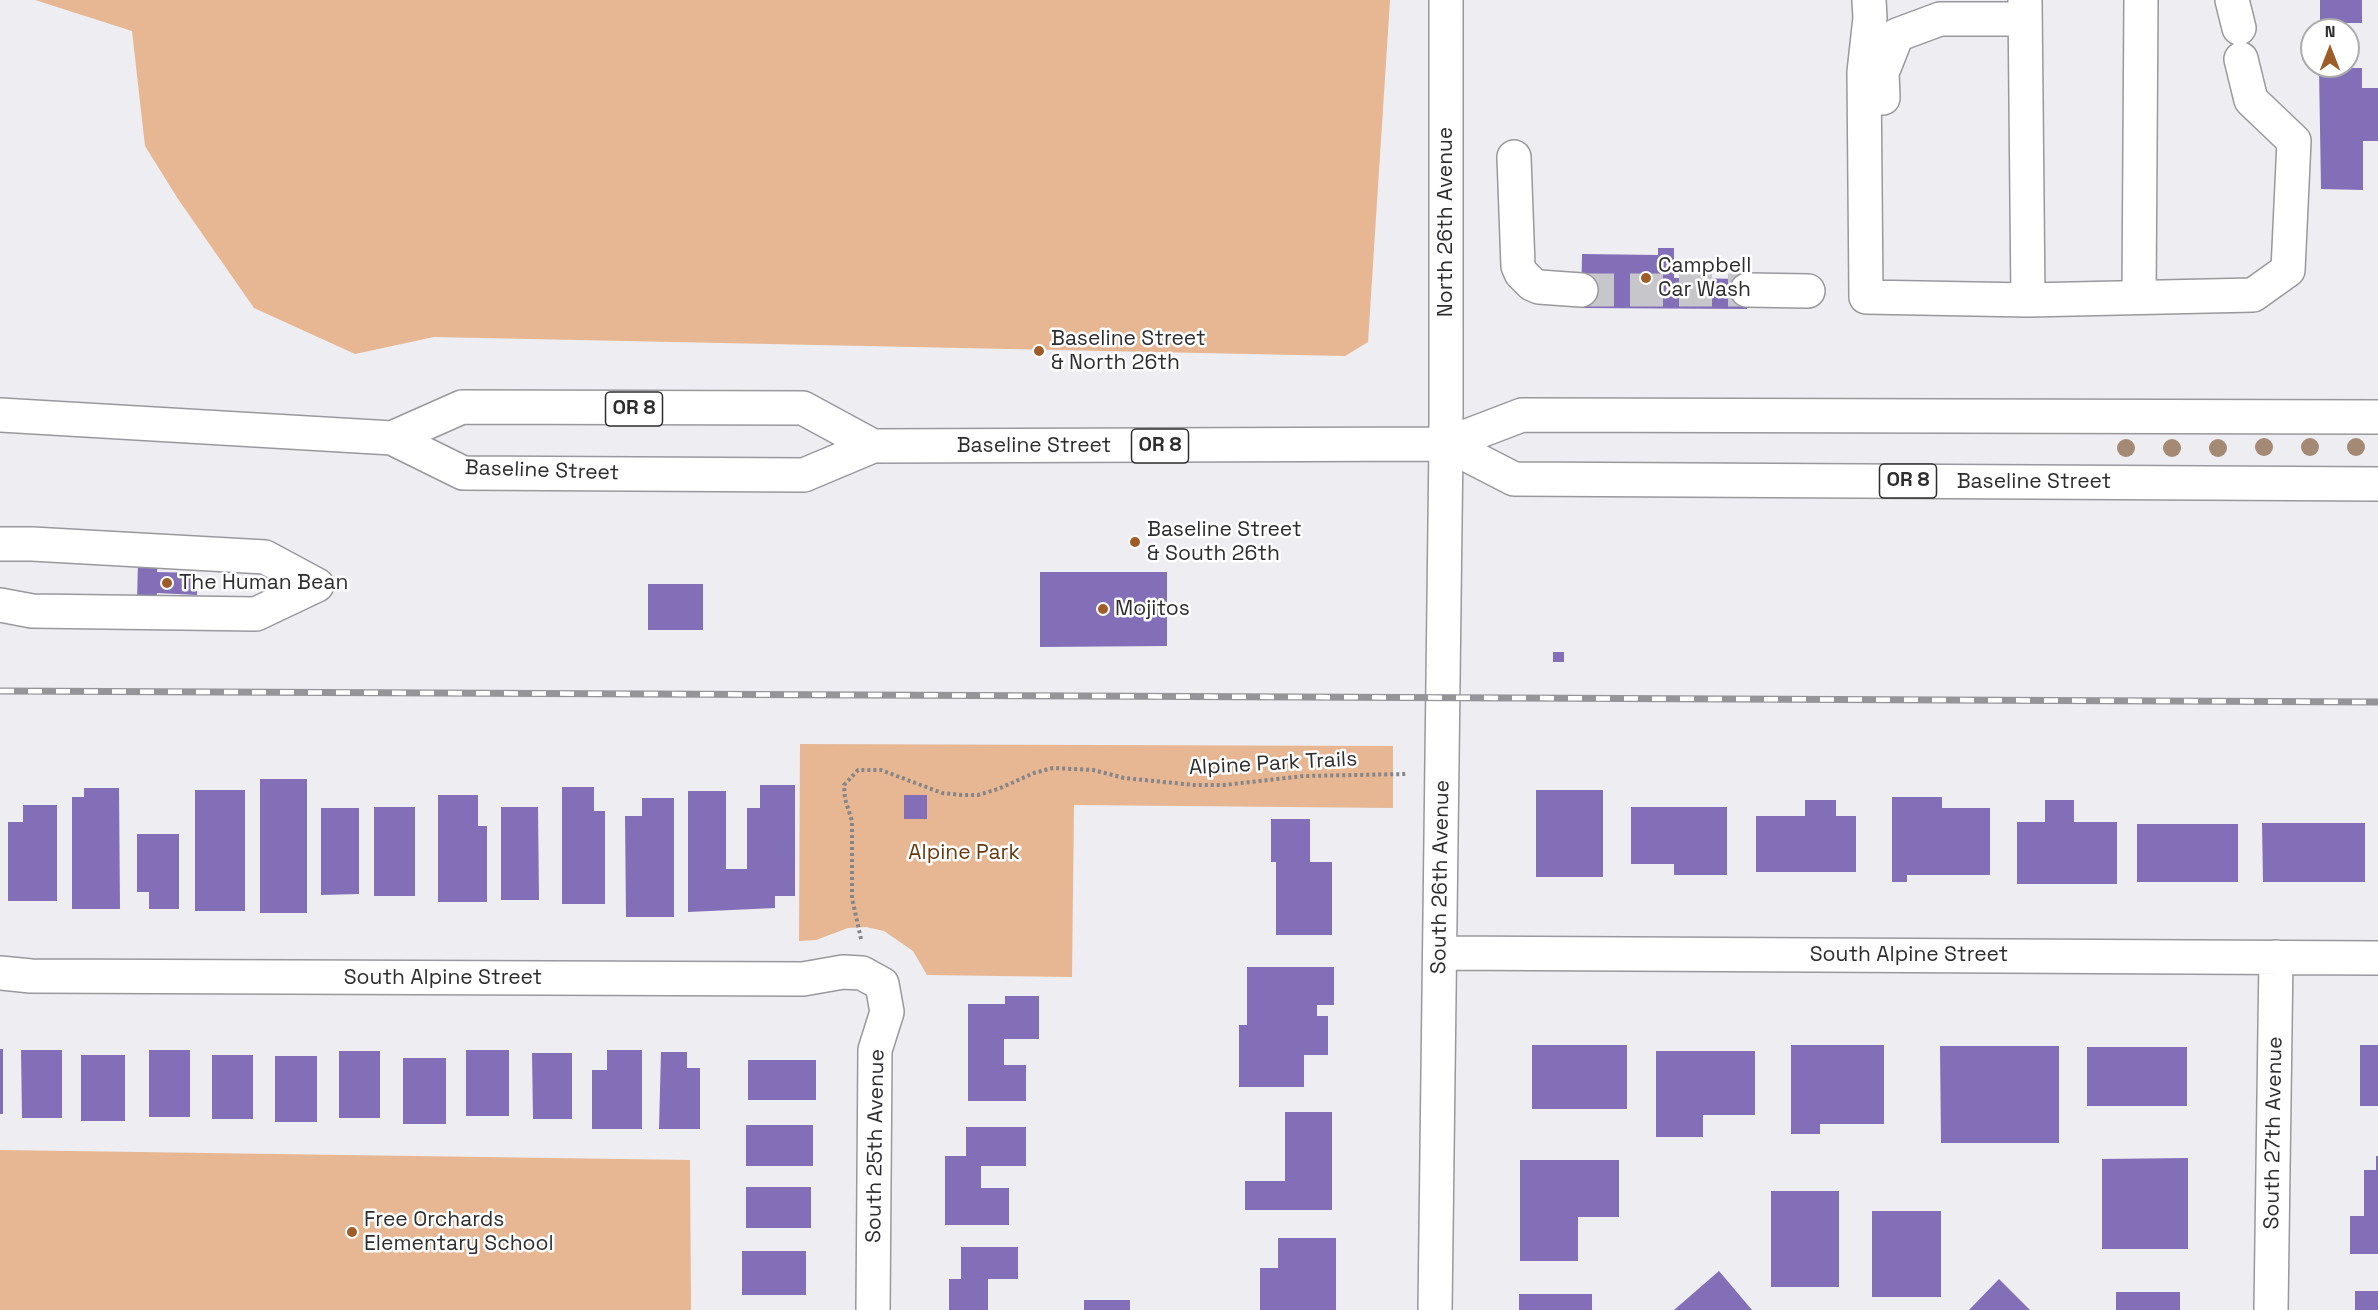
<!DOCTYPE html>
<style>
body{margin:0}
#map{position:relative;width:2378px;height:1310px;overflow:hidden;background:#eeedf2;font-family:"Space Grotesk",sans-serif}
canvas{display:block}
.north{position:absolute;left:2300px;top:18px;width:60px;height:60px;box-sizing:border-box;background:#fff;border:2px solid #ababac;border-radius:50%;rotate:0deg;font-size:16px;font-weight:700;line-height:24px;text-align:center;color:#2d2d2f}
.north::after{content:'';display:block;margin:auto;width:21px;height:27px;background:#9e5d28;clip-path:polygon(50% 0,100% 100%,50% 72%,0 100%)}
</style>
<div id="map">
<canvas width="2378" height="1310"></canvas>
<div class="north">N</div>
</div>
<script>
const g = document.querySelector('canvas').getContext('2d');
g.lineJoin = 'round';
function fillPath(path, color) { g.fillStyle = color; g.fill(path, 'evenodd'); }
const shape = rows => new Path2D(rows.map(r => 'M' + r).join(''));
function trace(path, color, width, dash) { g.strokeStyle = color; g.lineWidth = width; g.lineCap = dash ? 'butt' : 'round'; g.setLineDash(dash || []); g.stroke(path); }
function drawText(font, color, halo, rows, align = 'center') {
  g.font = font + ' "Space Grotesk",sans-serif'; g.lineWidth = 5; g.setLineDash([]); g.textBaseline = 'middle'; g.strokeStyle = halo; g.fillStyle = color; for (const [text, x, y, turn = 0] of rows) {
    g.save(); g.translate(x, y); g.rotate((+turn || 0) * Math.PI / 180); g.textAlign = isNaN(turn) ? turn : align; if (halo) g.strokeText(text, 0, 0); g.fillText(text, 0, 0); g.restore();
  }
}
fillPath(shape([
 [35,0,1390,0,1368,342,1345,356,434,337,355,354,254,308,178,199,145,146,132,31],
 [800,744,1393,746,1393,808,1074,805,1072,977,927,975,913,951,884,931,866,927,848,928,816,940,799,941],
 [0,1150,690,1160,691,1310,0,1310]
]), '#e7b693');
fillPath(shape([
 [2320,0,2362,0,2362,23,2320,23],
 [2319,68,2362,68,2362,88,2378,88,2378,141,2363,141,2363,190,2321,189],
 [1658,248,1674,248,1674,278,1747,279,1747,309,1581,308,1582,254,1658,255],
 [138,561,158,561,157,572,197,573,197,595,157,593,156,603,137,603],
 [1040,572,1167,572,1167,646,1040,647],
 [648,584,703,584,703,630,648,630],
 [1553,652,1564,652,1564,662,1553,662],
 [260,779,307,779,307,913,260,913],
 [760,785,795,785,795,896,775,896,775,908,688,912,688,791,726,791,726,869,747,869,747,808,760,808],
 [562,787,594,787,594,811,605,811,605,904,562,904],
 [84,788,119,788,120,909,72,909,72,797,84,797],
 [195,790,245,790,245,911,195,911],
 [1536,790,1603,790,1603,877,1536,877],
 [438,795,478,795,478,826,487,826,487,902,438,902],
 [904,795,927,795,927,819,904,819],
 [1892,797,1942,797,1942,808,1990,808,1990,875,1907,875,1907,882,1892,882],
 [642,798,674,798,674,917,626,917,625,816,642,816],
 [1805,800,1836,800,1836,816,1856,816,1856,872,1756,872,1756,816,1805,816],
 [2045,800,2074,800,2074,822,2117,822,2117,884,2017,884,2017,822,2045,822],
 [23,805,57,805,57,901,8,901,8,822,23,822],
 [374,807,415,807,415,896,374,896],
 [501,807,538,807,539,900,501,900],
 [1631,807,1727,807,1727,875,1674,875,1674,864,1631,864],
 [321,808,359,808,359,894,321,895],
 [1271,819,1310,819,1310,862,1332,862,1332,935,1276,935,1276,862,1271,862],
 [2262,823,2365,823,2365,882,2263,882],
 [2137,824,2238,824,2238,882,2137,882],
 [137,834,179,834,179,909,149,909,149,892,137,892],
 [1247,967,1334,967,1334,1005,1317,1005,1317,1016,1328,1016,1328,1055,1304,1055,1304,1087,1239,1087,1239,1025,1247,1025],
 [1005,996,1039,996,1039,1039,1004,1039,1004,1065,1026,1065,1026,1101,968,1101,968,1004,1005,1004],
 [1532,1045,1627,1045,1627,1109,1532,1109],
 [1791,1045,1884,1045,1884,1124,1820,1124,1820,1134,1791,1134],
 [2360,1045,2378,1045,2378,1106,2360,1106],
 [1940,1046,2059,1046,2059,1143,1941,1143],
 [2087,1047,2187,1047,2187,1106,2087,1106],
 [0,1049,3,1049,3,1114,0,1114],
 [21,1050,62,1050,62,1118,22,1118],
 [149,1050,190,1050,190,1117,149,1117],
 [466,1050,509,1050,509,1116,466,1116],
 [607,1050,642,1050,642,1129,592,1129,592,1070,607,1070],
 [339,1051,380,1051,380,1118,339,1118],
 [1656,1051,1755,1051,1755,1115,1703,1115,1703,1137,1656,1137],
 [661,1052,687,1052,687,1068,700,1068,700,1129,659,1129],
 [532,1053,572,1053,572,1119,533,1119],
 [81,1055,125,1055,125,1121,81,1121],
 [212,1055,253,1055,253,1119,212,1119],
 [275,1056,317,1056,317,1122,275,1122],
 [403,1058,446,1058,446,1124,403,1124],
 [748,1060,816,1060,816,1100,748,1100],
 [1285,1112,1332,1112,1332,1210,1245,1210,1245,1181,1285,1181],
 [746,1125,813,1125,813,1166,746,1166],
 [966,1127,1026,1127,1026,1166,981,1166,981,1188,1009,1188,1009,1225,945,1225,945,1156,966,1156],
 [2376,1156,2378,1156,2378,1254,2350,1254,2350,1216,2364,1216,2364,1170,2376,1170],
 [2188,1158,2188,1249,2102,1249,2102,1159],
 [1520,1160,1619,1160,1619,1217,1578,1217,1578,1261,1520,1261],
 [746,1187,811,1187,811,1228,746,1228],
 [1771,1191,1839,1191,1839,1287,1771,1287],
 [1872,1211,1941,1211,1941,1297,1872,1297],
 [1278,1238,1336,1238,1336,1310,1260,1310,1260,1268,1278,1268],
 [961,1247,1018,1247,1018,1279,988,1279,988,1310,949,1310,949,1279,961,1279],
 [742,1251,806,1251,806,1295,742,1295],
 [1719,1271,1752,1310,1674,1310],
 [1999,1279,2030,1310,1969,1310],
 [2355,1291,2378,1291,2378,1310,2355,1310],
 [2116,1292,2180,1292,2180,1310,2116,1310],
 [1519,1294,1592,1294,1592,1310,1519,1310],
 [1084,1300,1130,1300,1130,1310,1084,1310]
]), '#836eb8');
trace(shape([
 [1581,290,1747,290]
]), '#c7c7cb', 33, [33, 16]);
const minor = shape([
 [1869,0,1870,18,1864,72,1866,297,2028,300,2253,295,2288,270,2294,141,2251,100,2241,59],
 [2025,0,2028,300],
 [2232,0,2239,28],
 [1883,98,1882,73,1897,35,1940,19,2025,19],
 [1514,157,1518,266,1521,273,1532,284,1539,287,1581,290],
 [1747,290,1808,291],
 [2139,296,2141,0],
 [0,544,32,544,265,557,317,585],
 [0,605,32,611,256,614,317,585],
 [1440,953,2378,958],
 [0,973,31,976,803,979,843,972,862,973,882,984,887,1012,875,1050,873,1310],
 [1435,1310,1446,444,1446,0],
 [2271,1310,2276,957]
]);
const highway = shape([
 [0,415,392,438,463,473,804,475,873,446,1446,444,1522,415,2378,417],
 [392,438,462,407,803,408,873,446],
 [1446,444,1514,479,2378,484]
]);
trace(minor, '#99989d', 36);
trace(highway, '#99989d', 36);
trace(shape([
 [861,939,852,898,852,821,845,799,844,785,858,770,881,770,942,793,962,795,978,795,998,789,1034,773,1053,768,1093,770,1124,778,1194,785,1224,785,1304,776,1406,774]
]), '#868588', 4, [3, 3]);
trace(minor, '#fff', 33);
trace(highway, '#fff', 33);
const rail = shape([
 [0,691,2378,702]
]);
trace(rail, '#959498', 7);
trace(rail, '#fff', 4.5, [14]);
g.fillStyle = '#a48a75';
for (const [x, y] of [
 [2264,447],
 [2310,447],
 [2356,447],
 [2126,448],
 [2172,448],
 [2218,448]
]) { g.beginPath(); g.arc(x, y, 9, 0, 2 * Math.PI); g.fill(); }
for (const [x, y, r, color] of [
 [1646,278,6,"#9e5d28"],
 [1039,351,6,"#9e5d28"],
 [1135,542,6,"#9e5d28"],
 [167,583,6,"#9e5d28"],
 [1103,609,6,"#9e5d28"],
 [352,1232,6,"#9e5d28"]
]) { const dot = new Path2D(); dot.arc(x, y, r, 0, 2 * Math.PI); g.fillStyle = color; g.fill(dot); trace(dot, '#fff', 2); }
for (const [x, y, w] of [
 [634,409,57],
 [1160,446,57],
 [1908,481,57]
]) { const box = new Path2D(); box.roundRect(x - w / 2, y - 17, w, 34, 4.5); g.fillStyle = '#fff'; g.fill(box); trace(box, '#2d2d2f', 1.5); }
drawText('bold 20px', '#2d2d2f', null, [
 ["OR 8",634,409],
 ["OR 8",1160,446],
 ["OR 8",1908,481]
]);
drawText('21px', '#2d2d2f', '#fff', [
 ["North 26th Avenue",1446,222,-90],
 ["Baseline Street",1034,446],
 ["Baseline Street",542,471,2],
 ["Baseline Street",2034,482],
 ["Alpine Park Trails",1273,764,-3],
 ["South 26th Avenue",1441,877,-89],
 ["South Alpine Street",1909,955],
 ["South Alpine Street",443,978],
 ["South 27th Avenue",2274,1133,-89],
 ["South 25th Avenue",876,1146,-89]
]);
drawText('21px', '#2d2d2f', '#fff', [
 ["Campbell",1658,266],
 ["Car Wash",1658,290],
 ["Baseline Street",1051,339],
 ["& North 26th",1051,363],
 ["Baseline Street",1147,530],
 ["& South 26th",1147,554],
 ["The Human Bean",179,583],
 ["Mojitos",1115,609],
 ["Free Orchards",364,1220],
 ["Elementary School",364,1244]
], 'left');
drawText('21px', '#68390f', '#fff', [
 ["Alpine Park",964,853]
]);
</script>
